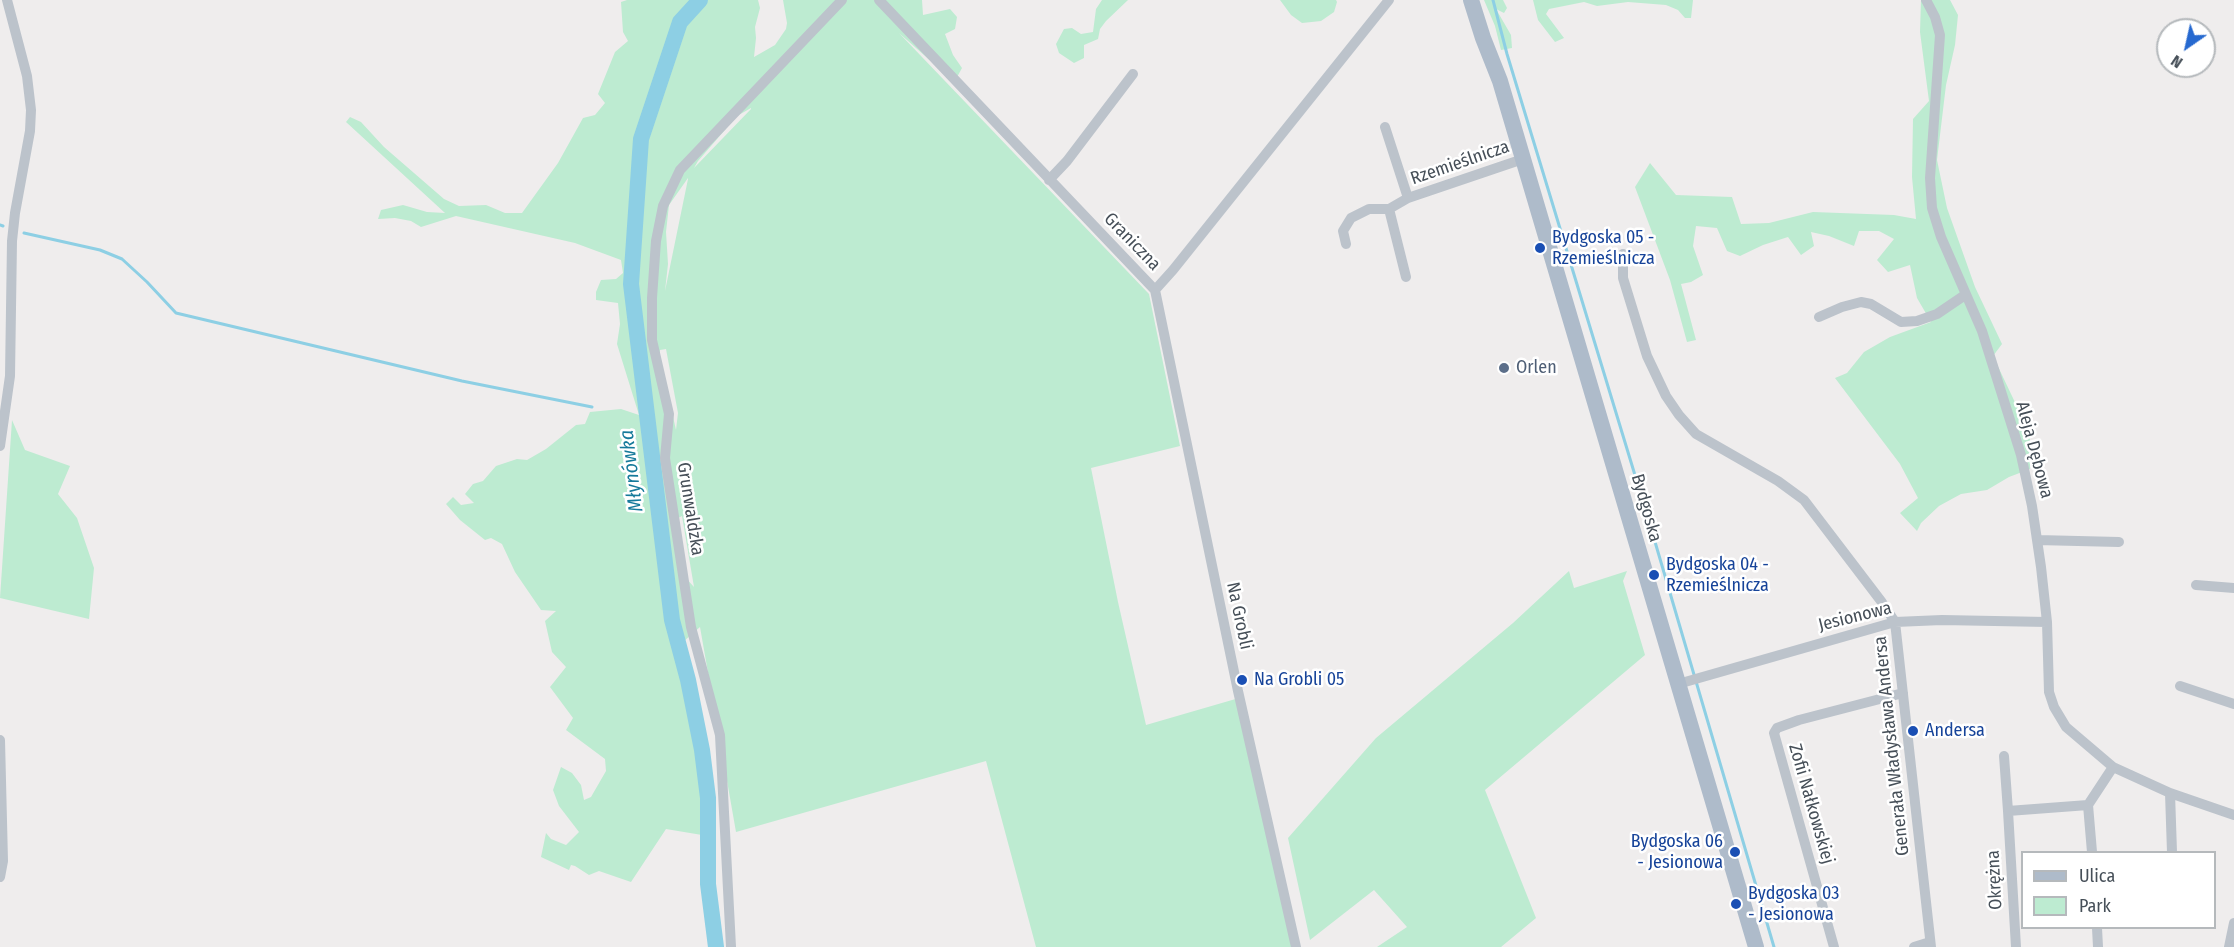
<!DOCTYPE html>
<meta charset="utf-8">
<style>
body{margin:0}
#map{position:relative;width:2234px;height:947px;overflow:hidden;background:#efeded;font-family:"Fira Sans Condensed",sans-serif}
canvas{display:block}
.legend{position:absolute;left:2021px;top:851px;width:195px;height:78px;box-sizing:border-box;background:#fff;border:2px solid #b5b9bc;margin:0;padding:8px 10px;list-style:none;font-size:18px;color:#464f58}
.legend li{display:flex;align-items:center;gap:12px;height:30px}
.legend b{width:30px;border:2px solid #b5b9bc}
.north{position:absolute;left:2156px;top:18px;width:60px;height:60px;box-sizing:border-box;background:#fff;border:2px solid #b5b9bc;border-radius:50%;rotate:214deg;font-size:16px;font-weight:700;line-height:24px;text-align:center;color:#464f58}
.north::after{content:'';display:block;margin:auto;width:21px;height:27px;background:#2669d0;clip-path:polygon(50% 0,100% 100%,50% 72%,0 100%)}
</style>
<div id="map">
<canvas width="2234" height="947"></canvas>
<ul class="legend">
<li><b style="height:8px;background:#aebbca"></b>Ulica</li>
<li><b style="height:16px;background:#bdebd1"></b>Park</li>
</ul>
<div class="north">N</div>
</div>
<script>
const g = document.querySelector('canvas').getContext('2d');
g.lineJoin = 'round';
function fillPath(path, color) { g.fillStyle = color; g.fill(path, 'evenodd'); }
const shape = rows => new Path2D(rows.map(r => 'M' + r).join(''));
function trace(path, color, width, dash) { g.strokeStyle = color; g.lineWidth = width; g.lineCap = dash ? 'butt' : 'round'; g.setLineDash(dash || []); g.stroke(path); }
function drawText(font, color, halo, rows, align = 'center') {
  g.font = font + ' "Fira Sans Condensed",sans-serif'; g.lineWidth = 5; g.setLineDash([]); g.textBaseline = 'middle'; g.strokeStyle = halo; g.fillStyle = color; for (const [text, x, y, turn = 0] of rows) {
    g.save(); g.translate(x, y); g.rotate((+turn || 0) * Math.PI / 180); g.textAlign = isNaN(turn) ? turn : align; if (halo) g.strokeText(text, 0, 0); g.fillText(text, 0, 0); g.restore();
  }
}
fillPath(shape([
 [627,0,758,0,760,8,755,27,756,38,754,57,775,45,786,29,787,23,783,0,922,0,923,15,950,9,957,17,955,29,945,34,953,55,962,68,956,79,950,78,899,33,1149,294,1180,446,1091,468,1118,602,1146,725,1239,698,1295,947,1036,947,986,761,736,832,700,627,683,642,700,706,709,759,714,837,666,829,631,882,599,871,589,875,575,866,571,865,569,870,541,857,546,833,551,839,566,845,579,832,559,806,553,790,561,767,572,773,581,785,584,800,591,797,606,771,605,759,566,730,573,718,550,687,566,667,552,652,545,621,556,611,541,610,515,572,502,544,491,538,485,540,460,520,446,504,453,497,461,505,474,503,465,494,473,484,483,481,496,466,517,459,527,460,546,449,576,425,585,424,590,412,621,409,639,415,617,344,620,324,618,303,596,300,596,292,601,280,616,279,623,273,621,260,575,243,456,216,421,227,411,221,395,218,378,219,381,210,403,205,427,212,445,213,346,122,350,117,361,122,384,147,444,199,459,206,486,205,505,213,522,213,558,163,583,118,595,115,605,103,598,94,615,52,628,41,623,32,621,2],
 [751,108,751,109,694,168,698,161,737,116],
 [688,178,688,179,665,291,668,264,666,232,669,205],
 [666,349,678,413,676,430,671,408,656,375,660,350],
 [682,516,694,587,684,576,672,521],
 [1102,0,1128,0,1106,21,1100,29,1098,39,1084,45,1084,58,1074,63,1059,53,1056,44,1064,29,1072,28,1081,34,1093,32,1096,9],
 [1280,0,1336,0,1337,2,1334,12,1321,21,1302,23,1291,15],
 [1484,0,1503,0,1507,8,1504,13,1496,9,1511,35,1512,48,1501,50,1495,26],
 [1533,0,1693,0,1691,18,1685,18,1678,10,1666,5,1628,2,1597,6,1584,2,1549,9,1546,14,1564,38,1555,42,1538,20],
 [1921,0,1950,0,1958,15,1955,45,1946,85,1937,160,1947,208,1975,287,2002,344,1993,356,2030,434,2030,469,2009,477,1987,490,1961,494,1939,506,1921,523,1917,531,1900,513,1918,498,1900,464,1835,378,1847,373,1864,352,1890,337,1931,322,1917,298,1910,265,1888,272,1877,260,1894,239,1879,231,1859,231,1854,246,1829,236,1811,232,1814,246,1801,255,1788,237,1763,245,1740,256,1727,251,1717,228,1696,226,1693,246,1703,275,1691,282,1681,284,1696,340,1687,342,1670,280,1635,187,1650,163,1676,195,1732,197,1741,224,1769,223,1813,212,1894,215,1916,219,1912,177,1913,119,1929,101,1920,32],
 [12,420,25,450,70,466,58,494,77,518,94,568,89,619,0,598],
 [1569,571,1574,588,1627,571,1623,581,1645,655,1485,790,1536,918,1501,947,1377,947,1407,927,1374,890,1310,940,1288,838,1376,738,1513,623]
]), '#bdebd1');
trace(shape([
 [1493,0,1507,54,1648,518,1774,947],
 [0,225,3,226],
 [24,233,100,250,122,259,147,282,176,313,462,381,592,407]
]), '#8dcfe4', 3);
trace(shape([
 [700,0,680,22,641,139,631,284,672,620,688,680,702,750,708,798,708,884,716,947]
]), '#8dcfe4', 16);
trace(shape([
 [879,0,1155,290],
 [1926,0,1935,17,1940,35,1930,178,1932,208,1941,237,1982,331,2021,455,2032,506,2041,567,2047,622,2049,692,2054,707,2066,727,2113,767,2170,793,2234,815],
 [1385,127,1408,198],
 [1049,180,1067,161,1133,74],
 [1389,209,1406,277],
 [1346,244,1343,231,1351,218,1369,209,1389,209,1408,198,1523,159],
 [1623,254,1623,278,1647,356,1666,396,1679,415,1696,434,1778,481,1804,500,1881,601,1895,622,1931,947],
 [1155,290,1238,691,1296,947],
 [1155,290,1173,270,1389,0],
 [1819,317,1842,307,1861,302,1871,304,1901,322,1917,321,1937,314,1965,295],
 [0,446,10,376,12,241,15,213,30,131,31,110,27,76,7,0],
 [2037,540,2119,542],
 [2196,585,2234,588],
 [1678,684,1895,622,1942,620,2047,622],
 [2180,686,2234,704],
 [0,740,3,861,0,877],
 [2004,756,2008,811],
 [2170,793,2172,852],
 [2092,852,2088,805,2113,767],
 [2097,928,2098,947],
 [731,947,720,735,691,627,665,458,669,414,652,340,652,298,656,241,663,206,680,170,842,0],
 [1834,947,1774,733,1777,728,1799,720,1903,693],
 [1914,947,1930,942],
 [2016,947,2008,811,2088,805],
 [2229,947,2234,923]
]), '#bcc3cb', 10);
trace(shape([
 [1471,0,1483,38,1500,81,1756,947]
]), '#aebbca', 16);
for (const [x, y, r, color] of [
 [1540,248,6,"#1a4fb4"],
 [1504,368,6,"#5c6f8a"],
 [1654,575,6,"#1a4fb4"],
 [1242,680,6,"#1a4fb4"],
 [1913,731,6,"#1a4fb4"],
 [1735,852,6,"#1a4fb4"],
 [1736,904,6,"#1a4fb4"]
]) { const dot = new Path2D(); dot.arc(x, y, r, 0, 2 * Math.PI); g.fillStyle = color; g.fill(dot); trace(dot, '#fff', 2); }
drawText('18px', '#464f58', '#fff', [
 ["Rzemieślnicza",1460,163,-19],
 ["Graniczna",1132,242,46],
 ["Aleja Dębowa",2034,450,75],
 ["Bydgoska",1646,508,74],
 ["Grunwaldzka",690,509,81],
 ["Na Grobli",1239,616,78],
 ["Jesionowa",1855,617,-14],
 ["Generała Władysława Andersa",1892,746,-96],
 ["Zofii Nałkowskiej",1811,804,74],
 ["Okrężna",1995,880,-93]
]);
drawText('18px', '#164399', '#fff', [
 ["Bydgoska 05 -",1552,238],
 ["Rzemieślnicza",1552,259],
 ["Bydgoska 04 -",1666,565],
 ["Rzemieślnicza",1666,586],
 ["Na Grobli 05",1254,680],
 ["Andersa",1925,731],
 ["Bydgoska 06",1723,842,"right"],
 ["- Jesionowa",1723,863,"right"],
 ["Bydgoska 03",1748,894],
 ["- Jesionowa",1748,915]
], 'left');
drawText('18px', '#4e5e75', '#fff', [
 ["Orlen",1516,368]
], 'left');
drawText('italic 20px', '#167a9b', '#fff', [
 ["Młynówka",632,471,-97]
]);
</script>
